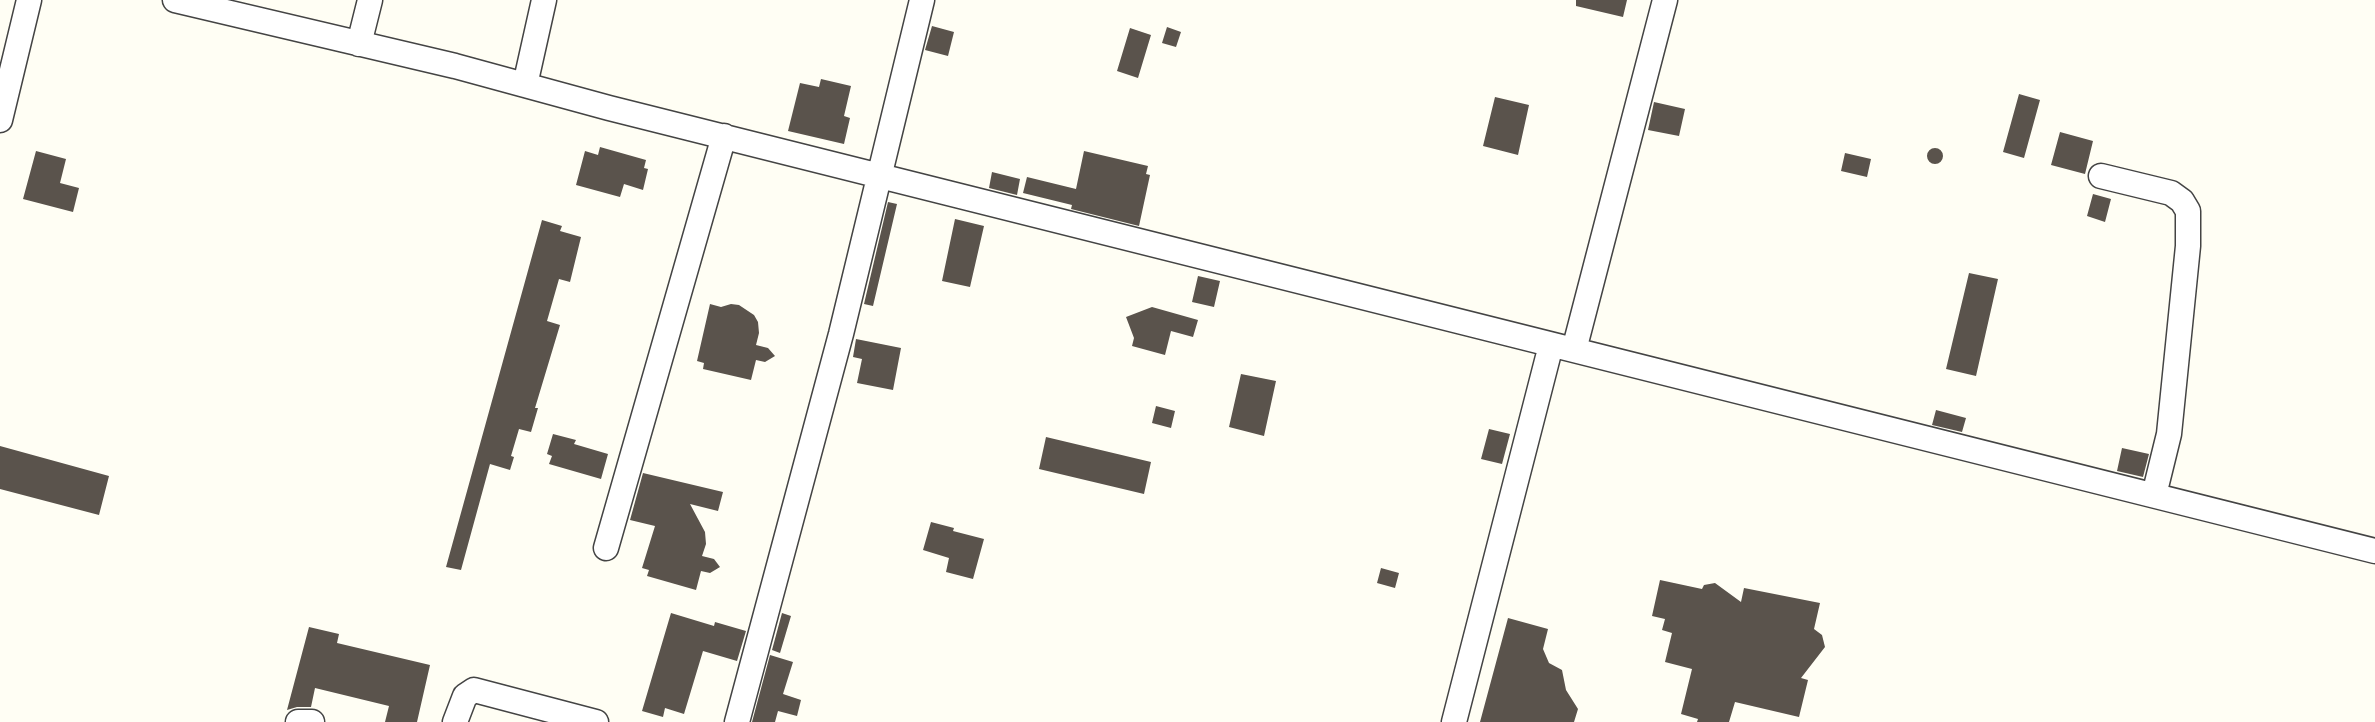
<!DOCTYPE html>
<style>
body{margin:0}
canvas{display:block;background:#fffef4}
</style>
<canvas width="2375" height="722"></canvas>
<script>
const g = document.querySelector('canvas').getContext('2d');
g.lineJoin = 'round';
function fillPath(path, color) { g.fillStyle = color; g.fill(path, 'evenodd'); }
const shape = rows => new Path2D(rows.map(r => 'M' + r).join(''));
function trace(path, color, width, dash) { g.strokeStyle = color; g.lineWidth = width; g.lineCap = dash ? 'butt' : 'round'; g.setLineDash(dash || []); g.stroke(path); }
fillPath(shape([
 [1576,0,1627,0,1623,17,1576,6],
 [932,26,954,32,948,56,925,50],
 [1167,27,1181,32,1176,47,1162,43],
 [1130,28,1151,35,1138,78,1117,71],
 [821,79,851,86,844,116,850,118,844,144,788,131,800,83,819,87],
 [2019,94,2040,100,2024,158,2003,152],
 [1495,97,1529,105,1518,155,1483,146],
 [1654,102,1685,109,1679,136,1648,130],
 [2060,132,2093,141,2085,174,2051,165],
 [600,147,646,160,644,168,648,169,643,190,624,184,620,197,576,185,585,151,598,155],
 '1927 156a8 8 0 1 1 16 0a8 8 0 1 1-16 0Z',
 [36,151,66,159,60,183,79,188,73,212,23,199],
 [1084,151,1148,166,1146,174,1150,175,1139,226,1071,209,1072,205,1023,193,1027,177,1076,189],
 [1845,153,1871,159,1867,177,1841,171],
 [992,172,1020,179,1017,195,989,188],
 [2093,194,2111,199,2105,222,2087,216],
 [888,202,897,204,873,306,864,304],
 [955,219,984,226,970,287,942,281],
 [542,220,562,226,560,231,581,237,570,282,559,279,547,321,560,325,535,408,538,408,531,432,519,429,511,456,514,457,510,470,490,464,461,570,446,567],
 [1969,273,1998,279,1976,376,1946,369],
 [1198,276,1220,281,1214,307,1192,302],
 [710,304,721,307,731,304,739,305,754,315,758,322,759,333,756,345,768,348,775,356,765,362,756,360,751,380,703,369,704,363,697,361],
 [1152,307,1198,320,1193,337,1171,331,1165,355,1132,346,1134,338,1126,317],
 [856,339,901,348,893,390,857,383,862,359,853,357],
 [1241,374,1276,381,1264,436,1229,427],
 [1156,406,1175,411,1171,428,1152,423],
 [1936,410,1966,418,1962,432,1932,425],
 [1489,429,1510,434,1502,464,1481,459],
 [553,434,576,440,574,444,608,454,601,479,549,464,552,456,547,454],
 [1046,437,1151,462,1144,494,1039,469],
 [0,446,109,476,99,515,0,489],
 [2122,448,2149,454,2143,477,2117,471],
 [643,473,723,492,718,511,690,504,705,532,706,544,702,556,714,559,720,567,710,573,701,571,696,590,647,576,649,570,642,568,655,526,630,520],
 [931,522,954,528,953,531,984,539,973,579,946,572,949,558,923,550],
 [1381,568,1399,573,1395,588,1377,583],
 [1660,580,1702,589,1704,585,1715,583,1741,602,1744,588,1820,603,1814,629,1822,635,1825,647,1801,678,1808,680,1799,717,1735,702,1729,722,1697,722,1698,719,1681,714,1692,669,1665,662,1672,633,1662,630,1665,619,1652,616],
 [671,613,714,626,715,622,746,631,737,661,703,651,684,714,665,708,663,717,642,711],
 [782,613,791,616,780,653,772,650],
 [1508,618,1548,629,1543,649,1549,663,1562,670,1566,690,1578,709,1574,722,1480,722],
 [309,627,339,634,337,643,430,665,417,722,385,722,389,706,315,688,311,707,297,707,287,710],
 [770,655,793,662,783,694,801,700,797,716,778,711,775,722,752,722]
]), '#5a534c');
const minor = shape([
 [175,0,455,66,609,108,2375,551],
 [359,44,370,0],
 [525,85,544,0],
 [0,120,29,0],
 [2101,176,2171,193,2182,201,2188,211,2188,246,2169,434,2154,495],
 [1574,350,1665,0],
 [606,548,724,136],
 [298,722,312,722],
 [455,722,465,696,474,690,596,722],
 [737,722,841,334,922,0],
 [1454,722,1551,345]
]);
trace(minor, '#444', 27);
trace(minor, '#fff', 24);
</script>
